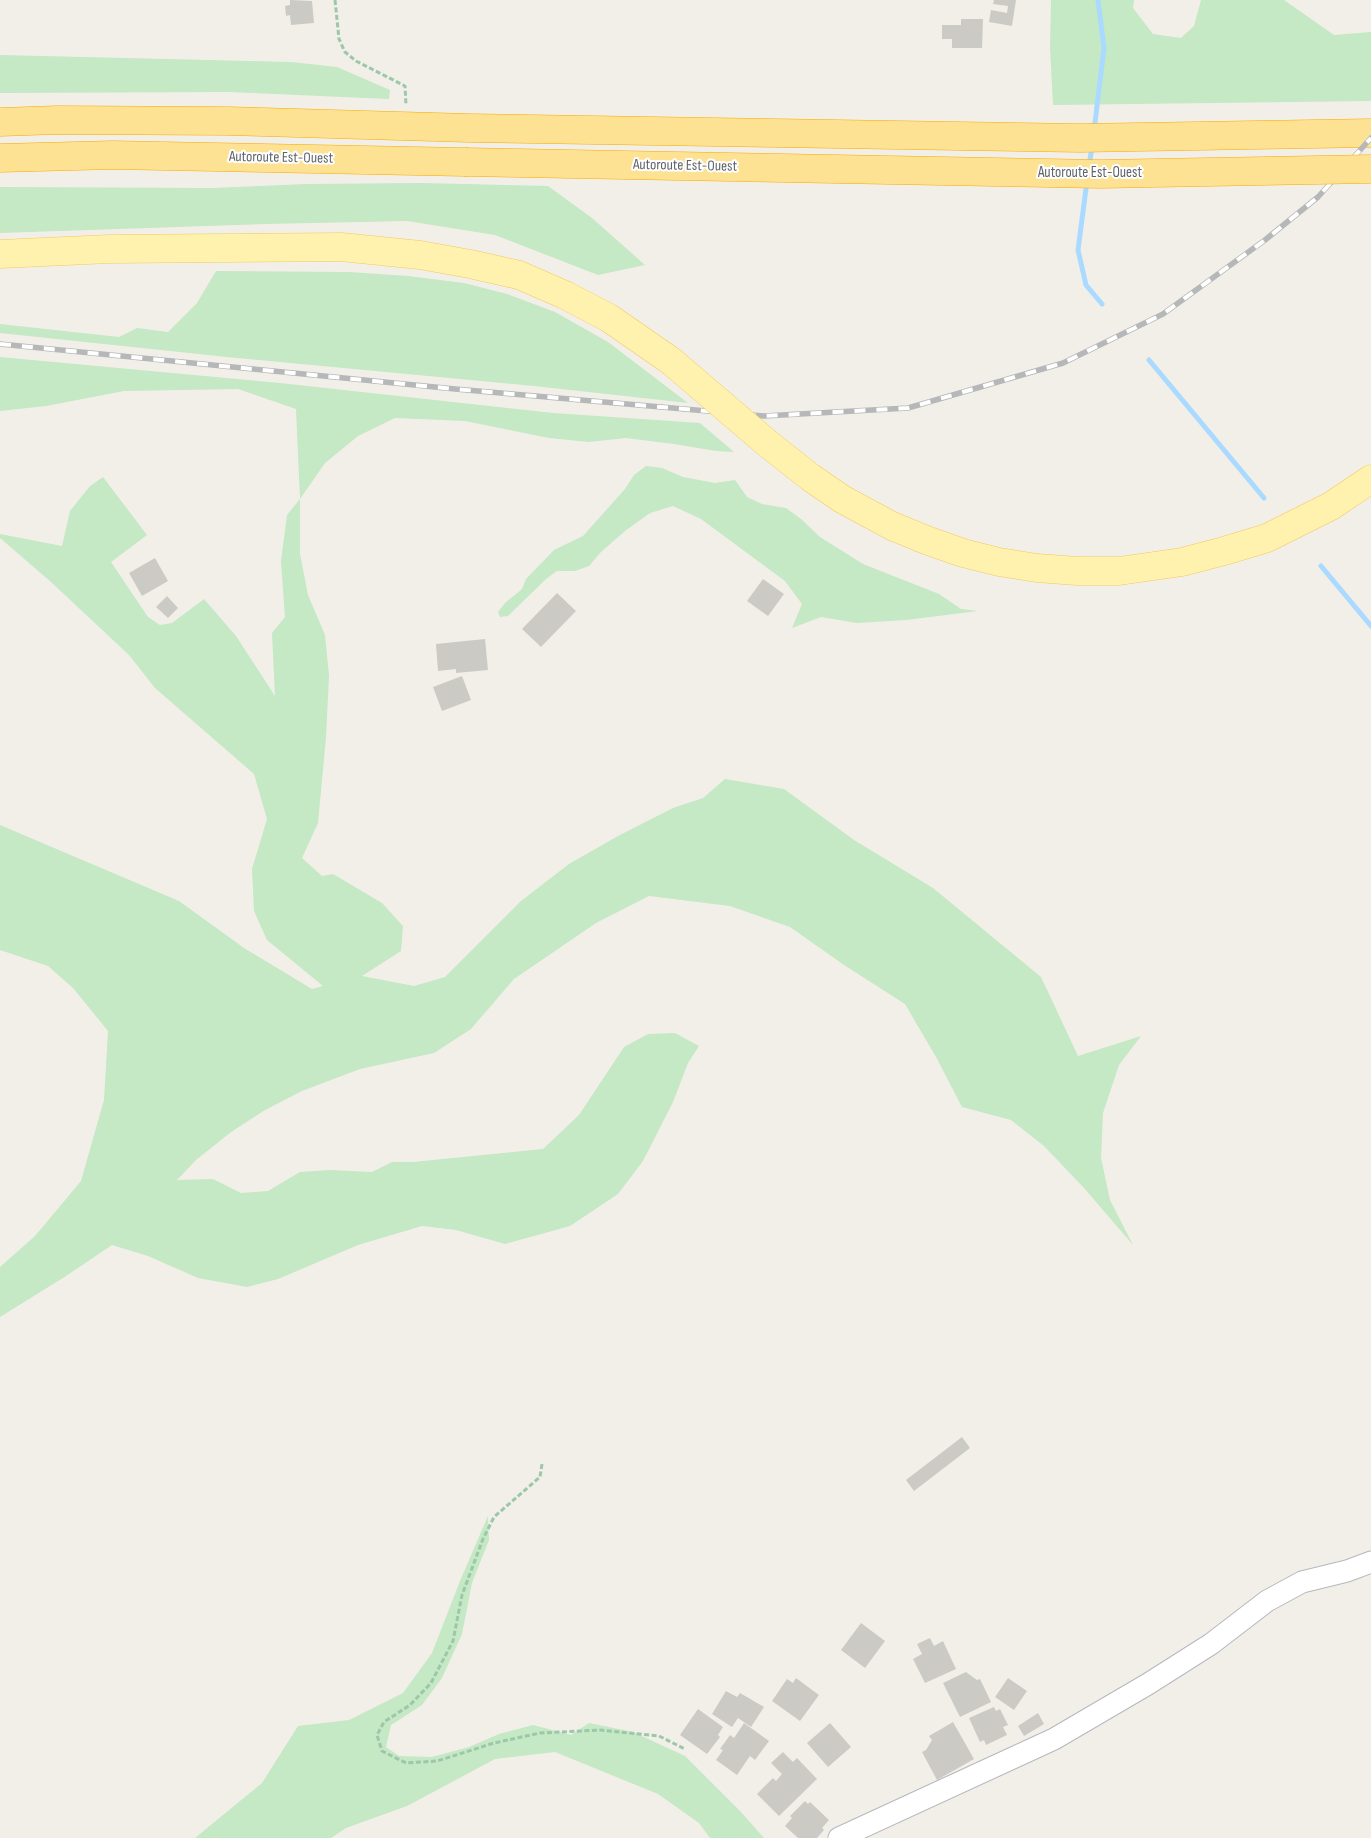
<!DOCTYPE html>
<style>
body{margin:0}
canvas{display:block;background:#f1efe8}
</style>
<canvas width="1371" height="1838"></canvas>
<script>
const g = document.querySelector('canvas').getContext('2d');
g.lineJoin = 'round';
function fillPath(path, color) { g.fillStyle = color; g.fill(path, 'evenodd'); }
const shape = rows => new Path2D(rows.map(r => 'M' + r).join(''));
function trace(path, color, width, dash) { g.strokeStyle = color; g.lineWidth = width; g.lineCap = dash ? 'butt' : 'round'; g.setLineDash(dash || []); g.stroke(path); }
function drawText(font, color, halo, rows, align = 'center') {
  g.font = font + ' "Sofia Sans Condensed",sans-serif'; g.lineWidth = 4; g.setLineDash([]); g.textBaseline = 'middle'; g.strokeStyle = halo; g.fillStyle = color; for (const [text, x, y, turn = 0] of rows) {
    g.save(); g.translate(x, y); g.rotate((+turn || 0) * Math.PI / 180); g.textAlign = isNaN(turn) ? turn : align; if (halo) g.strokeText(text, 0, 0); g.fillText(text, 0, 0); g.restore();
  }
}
fillPath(shape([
 [1051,0,1134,0,1133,8,1153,34,1181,38,1194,26,1201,0,1284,0,1334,35,1371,32,1371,101,1053,105,1050,47],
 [0,55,291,62,337,67,390,90,389,99,229,92,0,93],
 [421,183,548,186,592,218,645,265,598,275,495,235,407,221,266,224,0,233,0,187,213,188,307,184],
 [216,271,349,272,408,276,464,283,507,294,555,312,608,342,688,403,534,386,227,357,0,333,0,324,119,337,137,328,168,332,197,303],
 [0,357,280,383,553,413,700,423,734,452,716,451,674,444,626,438,589,442,549,438,465,421,395,418,358,436,325,463,300,499,300,554,308,595,325,635,329,676,326,737,318,823,302,858,322,876,333,874,382,903,403,926,401,951,362,976,414,986,445,977,521,901,569,864,618,836,673,808,703,798,725,779,784,789,854,840,933,888,1041,977,1078,1056,1141,1036,1119,1065,1103,1113,1101,1158,1110,1200,1133,1245,1084,1188,1044,1146,1011,1120,962,1107,936,1057,905,1004,844,965,790,927,730,906,649,896,596,923,514,979,471,1029,434,1053,360,1069,302,1091,265,1110,231,1132,196,1160,177,1180,213,1179,241,1193,268,1191,300,1172,330,1170,372,1172,392,1162,413,1162,543,1149,579,1115,624,1047,648,1034,675,1033,699,1046,688,1063,673,1102,643,1161,618,1194,570,1226,505,1244,456,1230,422,1226,358,1245,278,1279,247,1287,198,1278,148,1256,112,1245,66,1276,0,1317,0,1267,35,1236,81,1181,104,1100,108,1031,73,988,48,966,0,950,0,825,179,901,244,948,312,989,323,986,267,940,254,911,252,869,267,819,254,774,155,688,129,655,51,582,0,538,0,534,62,546,70,511,90,486,103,477,147,535,111,562,148,617,160,625,172,623,204,599,236,636,275,696,272,633,285,617,281,561,287,515,300,499,296,409,238,389,124,391,46,406,0,411],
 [646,466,662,468,683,477,715,483,735,480,747,497,762,504,786,508,801,519,820,537,863,564,939,594,961,609,978,611,906,620,857,623,821,617,792,628,802,604,785,581,701,519,673,506,650,513,625,531,601,552,589,566,575,571,557,571,546,579,508,616,500,617,498,612,505,603,522,589,526,579,554,550,583,536,625,489,634,475],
 [488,1516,489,1540,472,1583,462,1634,442,1678,422,1705,391,1725,386,1747,399,1756,432,1757,469,1747,499,1734,533,1725,571,1735,589,1723,633,1732,685,1756,741,1812,764,1838,710,1838,699,1823,658,1794,555,1752,495,1759,407,1806,346,1828,331,1838,195,1838,262,1783,298,1726,349,1720,403,1693,432,1653,460,1581]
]), '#c5e8c5');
trace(shape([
 [1094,131,1104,48,1098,0],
 [1089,166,1092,147],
 [1087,181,1078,250,1086,285,1102,304],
 [1149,360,1264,498],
 [1321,566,1371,626]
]), '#aadaff', 5);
fillPath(shape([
 [290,0,312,1,314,23,291,25,290,15,286,16,285,6,290,5],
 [994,0,1016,0,1012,26,989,22,991,10,1007,13,1008,6,993,4],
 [961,19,983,19,982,48,952,48,952,39,942,39,942,25,961,25],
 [155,558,168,581,142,596,129,573],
 [763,579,784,594,768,616,747,601],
 [557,593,576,611,541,647,522,629],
 [167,596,178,608,168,618,156,607],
 [485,639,488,670,456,673,456,669,438,671,436,644],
 [462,676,471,700,442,711,433,687],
 [962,1437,970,1448,914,1491,906,1480],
 [861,1623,885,1641,865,1668,841,1650],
 [930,1638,934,1646,943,1641,956,1669,925,1683,913,1659,922,1654,917,1644],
 [966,1672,977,1680,980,1679,991,1702,960,1717,943,1683],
 [796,1678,819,1695,800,1721,772,1701,787,1679,793,1683],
 [1008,1678,1027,1691,1014,1710,995,1697],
 [726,1691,737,1697,740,1693,764,1707,751,1727,738,1718,732,1727,712,1714],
 [994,1707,996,1711,1000,1709,1008,1725,1003,1727,1007,1735,986,1745,984,1740,980,1742,969,1718],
 [698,1709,723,1727,718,1735,720,1737,707,1754,680,1735],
 [1038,1713,1044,1724,1024,1736,1018,1726],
 [953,1722,974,1759,937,1780,922,1752,926,1750,932,1740,929,1736],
 [744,1723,769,1741,755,1760,750,1756,737,1775,716,1760,723,1750,720,1749,730,1735,734,1738],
 [830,1723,851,1747,828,1767,807,1743],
 [783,1752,793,1762,797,1758,817,1779,779,1816,757,1794,773,1778,776,1781,782,1774,771,1763],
 [805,1801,808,1804,810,1802,829,1820,822,1828,824,1830,817,1838,798,1838,785,1826,792,1818,790,1816]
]), '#cccac5');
const minor = shape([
 [839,1838,1054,1739,1148,1684,1211,1644,1267,1601,1302,1582,1347,1571,1371,1562]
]);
const major = shape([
 [0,254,109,249,341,247,420,255,470,264,519,275,565,295,609,318,671,361],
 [767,443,810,477,842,499,892,526,926,540,963,553,999,562,1037,568,1077,571,1119,571,1182,562,1224,551,1267,538,1331,506,1371,479]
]);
const highway = shape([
 [0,122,57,120,228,121,469,128,1080,138,1371,133],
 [0,158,113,155,465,162]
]);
trace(minor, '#b5b8bc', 23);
trace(major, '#f2c960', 29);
trace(highway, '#f9ab00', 29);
trace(shape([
 [335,0,339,39,345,52,356,61,405,86,406,105],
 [542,1464,540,1477,494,1517,483,1539,462,1595,453,1641,431,1683,410,1705,384,1722,377,1735,382,1751,406,1763,437,1761,494,1743,540,1733,600,1730,659,1736,685,1749]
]), '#9cc7a9', 3, [5, 2.5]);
trace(minor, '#fff', 21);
trace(major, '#fff2af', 28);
trace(highway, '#fde293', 28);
const rail = shape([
 [0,344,455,389,764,416,908,408,1063,363,1163,314,1265,240,1318,197,1371,138]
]);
trace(rail, '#b6b7b8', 5.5);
trace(rail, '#fff', 4, [11]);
const majorBridge = shape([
 [671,361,767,443]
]);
const highwayBridge = shape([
 [465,162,1100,174,1371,169]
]);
trace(majorBridge, '#f2c960', 29, []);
trace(highwayBridge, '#f9ab00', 29, []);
trace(majorBridge, '#fff2af', 28);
trace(highwayBridge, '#fde293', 28);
drawText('15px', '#5f6368', '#fff', [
 ["Autoroute Est-Ouest",281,158,1],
 ["Autoroute Est-Ouest",685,166,1],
 ["Autoroute Est-Ouest",1090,173]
]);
</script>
